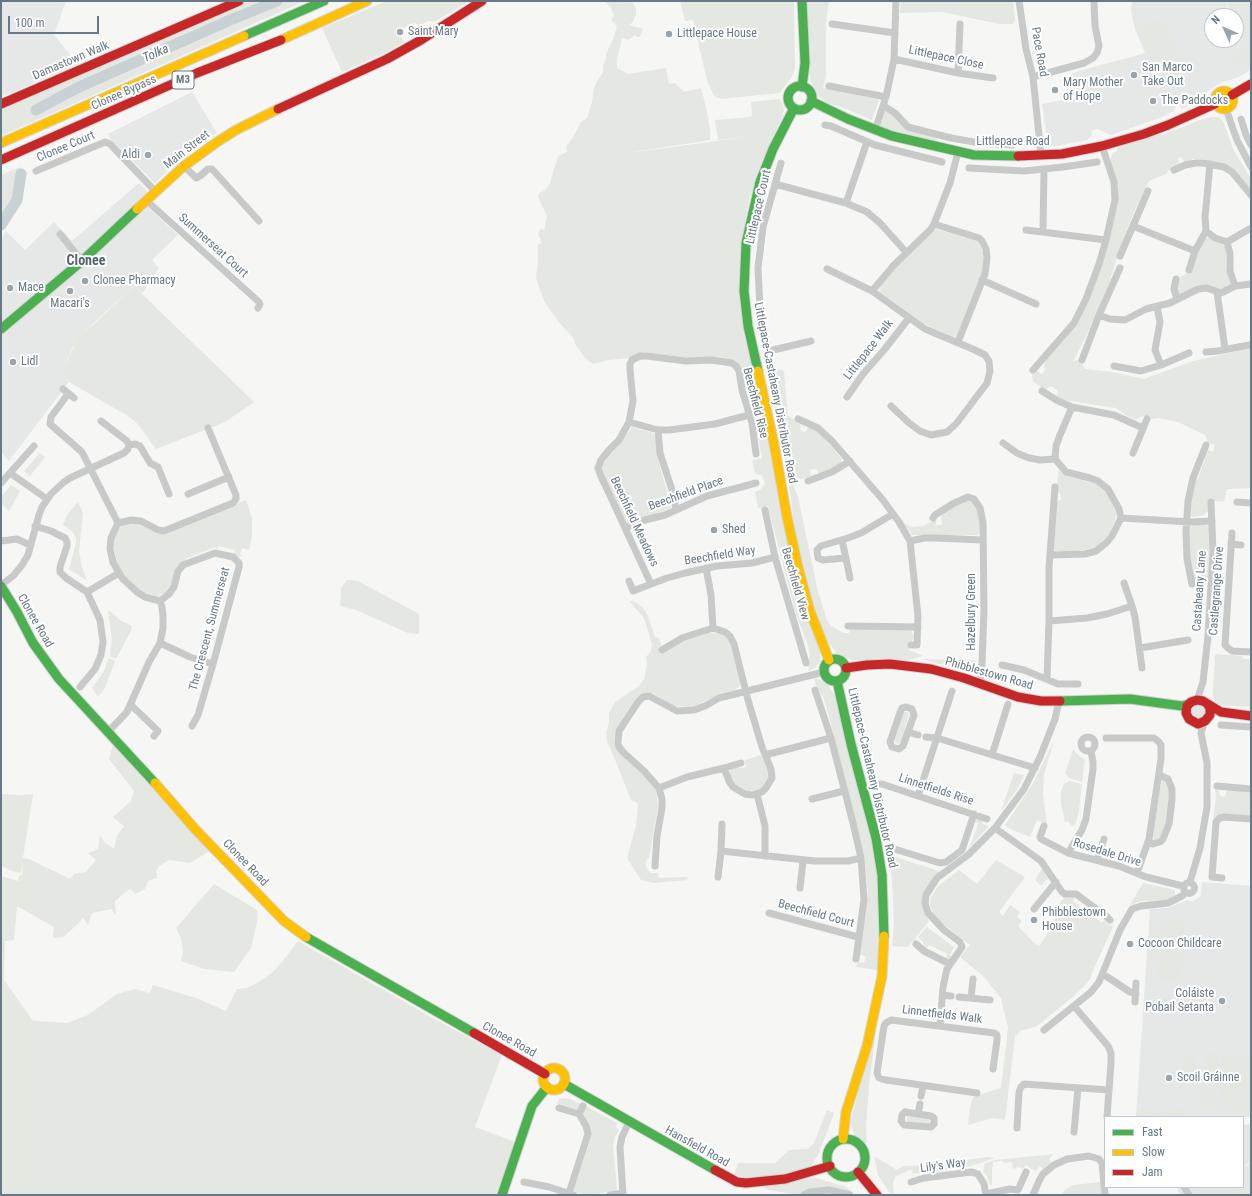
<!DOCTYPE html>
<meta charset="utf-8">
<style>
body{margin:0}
#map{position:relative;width:1252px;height:1196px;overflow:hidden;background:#f6f6f5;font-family:"Roboto Condensed",sans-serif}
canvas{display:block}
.frame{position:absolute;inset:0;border:2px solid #677984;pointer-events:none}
.legend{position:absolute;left:1104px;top:1116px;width:140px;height:72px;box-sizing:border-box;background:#fff;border:1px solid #c2c9ce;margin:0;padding:5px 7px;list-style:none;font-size:12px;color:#677984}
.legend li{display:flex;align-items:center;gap:8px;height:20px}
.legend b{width:20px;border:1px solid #c2c9ce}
.north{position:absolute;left:1204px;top:8px;width:40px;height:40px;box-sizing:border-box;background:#fff;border:1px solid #c2c9ce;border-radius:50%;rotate:315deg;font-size:11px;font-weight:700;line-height:16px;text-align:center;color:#677984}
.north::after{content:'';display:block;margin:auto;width:14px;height:18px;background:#99a5ac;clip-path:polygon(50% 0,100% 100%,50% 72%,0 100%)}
.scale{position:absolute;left:8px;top:16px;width:91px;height:18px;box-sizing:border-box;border:2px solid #677984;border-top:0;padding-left:5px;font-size:12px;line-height:14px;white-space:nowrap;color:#677984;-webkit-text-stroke:3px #fff;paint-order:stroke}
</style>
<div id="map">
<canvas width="1252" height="1196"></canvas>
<div class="frame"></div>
<ul class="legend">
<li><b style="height:5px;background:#4caf50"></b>Fast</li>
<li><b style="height:5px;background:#ffc107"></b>Slow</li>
<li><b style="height:5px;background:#c62828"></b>Jam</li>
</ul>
<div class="north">N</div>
<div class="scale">100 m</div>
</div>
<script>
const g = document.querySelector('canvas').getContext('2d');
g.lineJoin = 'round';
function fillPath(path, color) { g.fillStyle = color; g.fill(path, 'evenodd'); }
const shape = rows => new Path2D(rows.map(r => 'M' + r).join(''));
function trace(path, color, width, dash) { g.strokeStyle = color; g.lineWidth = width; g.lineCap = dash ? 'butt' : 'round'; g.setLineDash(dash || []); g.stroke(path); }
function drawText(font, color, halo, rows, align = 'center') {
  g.font = font + ' "Roboto Condensed",sans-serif'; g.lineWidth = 4; g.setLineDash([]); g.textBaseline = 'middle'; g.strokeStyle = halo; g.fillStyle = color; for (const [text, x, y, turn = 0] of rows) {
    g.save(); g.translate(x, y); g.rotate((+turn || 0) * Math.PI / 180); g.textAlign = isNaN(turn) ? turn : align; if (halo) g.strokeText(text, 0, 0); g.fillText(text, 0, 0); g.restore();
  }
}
fillPath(shape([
 [1,1,66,1,54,35,78,64,1,97],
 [1132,1,1226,1,1229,16,1212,16,1212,40,1236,40,1236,30,1241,34,1251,34,1251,70,1237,78,1222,82,1209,90,1202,98,1182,109,1177,102,1174,111,1162,117,1111,135,1097,129,1091,131,1092,135,1087,140,1057,146,1048,145,1042,104,1079,97,1072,73,1145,53,1135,29,1131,11],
 [192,92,217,133,191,148,155,183,110,139,108,134],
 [139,183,150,194,142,202,178,235,152,260,159,268,142,294,134,286,75,340,76,341,61,372,69,382,9,461,1,452,1,240,6,231,25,250,54,222,72,241],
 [1202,882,1251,886,1251,1117,1136,1117,1150,909,1167,908,1188,900,1192,902,1201,896]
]), '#e6e7e7');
fillPath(shape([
 [250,1,305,1,1,136,1,109],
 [387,1,470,1,434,22,428,21,420,25,413,23,398,31,404,42,389,51,342,72,322,28],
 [604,1,627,1,633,3,636,8,636,14,633,22,629,25,643,29,640,37,637,37,635,35,628,40,622,38,617,59,617,68,628,74,666,68,669,84,675,83,684,92,701,88,706,107,710,129,710,140,628,153,747,137,718,140,715,120,751,117,752,115,751,102,779,99,782,103,784,109,782,117,759,168,749,201,740,249,739,296,744,336,760,396,779,502,793,565,820,651,820,661,815,668,809,671,808,664,810,654,808,646,795,611,768,506,758,508,755,492,760,490,765,484,762,475,755,474,752,460,762,458,751,400,748,387,744,388,739,364,736,361,721,357,690,358,645,352,636,354,629,358,609,360,593,364,585,358,575,344,574,339,558,321,545,303,536,278,538,262,538,245,542,242,538,234,541,228,544,230,547,216,538,197,539,193,544,191,550,183,558,156,567,152,566,146,572,139,581,122,587,118,592,102,594,88,597,81,603,73,603,66,606,59,606,54,614,37,617,26,611,20,614,16,611,7],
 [680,1,794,1,795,68,792,77,784,87,780,93,721,99,714,96,707,80,693,20,685,21],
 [805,1,829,1,826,23,826,77,823,88,879,100,872,120,841,107,828,103,818,96,811,82,809,72],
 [901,1,1013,1,1015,20,1013,24,999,24,942,12,900,13],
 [1227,1,1251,1,1251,34,1241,34,1236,30,1236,16,1229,16],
 [1162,18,1180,57,1155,68,1138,29],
 [1251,47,1251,63,1239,68,1233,55],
 [885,111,890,111,901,124,938,137,933,144,882,129,880,126],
 [1212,117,1219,117,1223,121,1233,149,1251,179,1251,189,1249,189,1236,172,1204,159,1192,159,1191,162,1185,163,1181,157,1178,158,1179,163,1178,165,1168,171,1166,174,1149,181,1134,212,1123,239,1109,283,1088,332,1073,362,1080,359,1085,369,1112,372,1144,379,1193,361,1251,348,1251,488,1227,489,1224,501,1208,502,1208,512,1206,512,1205,514,1204,515,1193,517,1189,515,1189,509,1196,479,1198,479,1208,450,1213,452,1215,445,1207,442,1206,437,1205,435,1178,422,1158,418,1152,419,1142,416,1136,420,1127,416,1116,408,1064,400,1057,396,1058,391,1051,386,1046,389,1042,388,1033,381,1032,375,1037,371,1042,374,1045,370,1044,366,1045,360,1077,324,1089,300,1106,249,1118,204,1117,185,1110,160,1113,153,1117,151,1117,147,1161,134,1162,135,1200,120],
 [20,167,15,201,1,223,1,175],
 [936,229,975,240,979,243,984,255,982,274,958,335,956,337,953,337,922,323,881,293,879,291,880,287,899,264],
 [1205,238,1210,238,1226,247,1226,266,1230,284,1221,290,1204,285,1198,285,1182,295,1176,294,1179,278,1188,272],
 [134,286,142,294,254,402,225,422,156,449,136,422,128,416,69,382,61,372,74,347,74,345,76,341,75,339,94,324],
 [765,365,784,371,788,416,794,419,794,421,799,424,801,427,800,430,805,432,808,428,812,428,821,434,842,459,841,463,834,468,822,473,819,473,816,469,810,470,811,476,798,480,795,483,794,487,798,497,818,592,827,620,831,626,844,633,849,633,850,630,853,628,911,630,914,636,912,641,910,642,909,650,923,656,903,661,852,660,837,653,827,641,821,629,810,598,796,542,791,499,784,455],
 [632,427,653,433,655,436,660,467,671,505,670,508,656,514,631,523,627,523,623,519,602,470,602,466,610,454,621,442],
 [40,453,45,457,30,476,24,471],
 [1059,470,1064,475,1070,477,1097,484,1102,488,1110,498,1116,513,1115,520,1109,534,1098,546,1079,551,1056,551,1054,550,1057,502,1061,499,1061,494,1057,492,1057,488,1058,472],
 [11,485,20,491,9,511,1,503,1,497],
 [246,500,252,518,252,536,249,550,242,548,240,554,243,555,239,557,234,554,235,550,219,546,217,550,215,547,185,559,185,561,181,563,176,567,171,587,165,593,157,596,142,592,129,582,119,567,114,551,114,537,121,526,124,524,127,523,139,523,158,534,163,534],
 [966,501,971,501,977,508,980,519,980,532,978,535,912,535,903,522,911,527,923,526,936,520,936,525,942,525,941,515,952,507],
 [78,502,83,513,79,551,82,567,87,581,69,569,76,543,76,538,72,531,63,525,67,515],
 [1193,525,1206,525,1209,527,1210,531,1208,583,1202,585,1194,579,1189,555,1189,528],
 [347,580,358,581,419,614,419,634,408,633,356,610,340,606,341,588],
 [631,601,637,603,643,608,648,616,655,637,659,638,661,644,660,655,681,642,709,633,721,634,726,637,729,640,740,681,739,687,734,690,720,694,693,707,673,706,653,693,648,693,639,697,634,701,618,726,615,733,614,742,617,748,638,769,655,787,657,797,658,807,653,835,651,849,649,857,645,862,647,869,651,873,658,873,659,878,688,877,687,880,654,883,641,880,627,858,636,826,638,805,636,802,631,800,616,762,607,741,606,732,609,723,609,713,615,702,639,686,644,679,647,665,646,657,651,651,652,644,644,618,630,602],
 [109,610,120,620,132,626,131,631,116,659,110,656,112,638,108,612],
 [1215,654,1242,656,1243,659,1251,659,1251,707,1220,705,1214,700,1213,694],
 [109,658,115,661,105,688,98,697,92,688,104,671],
 [922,659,976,660,976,669,973,673,970,673],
 [814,678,826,682,836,697,868,823,878,875,881,919,877,970,856,967,858,962,864,963,866,957,859,954,868,894,865,861,830,720,823,697,816,686],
 '1191 712a7 7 0 1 1 14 0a7 7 0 1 1-14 0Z',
 [904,712,908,712,909,715,901,742,898,744,895,742,895,739],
 [1054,741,1044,775,1043,795,1047,825,1037,820,1030,837,1008,828,1005,825,1032,785],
 [113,745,210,851,190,863,169,860,159,866,156,872,157,878,148,881,145,889,135,894,130,889,115,901,116,915,111,909,92,913,88,925,83,918,77,925,63,937,53,938,54,927,17,906,14,940,5,941,4,980,33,1021,67,1023,88,1015,117,994,135,989,150,993,153,985,196,998,226,1011,237,989,247,988,264,979,275,970,285,958,298,941,438,1021,502,1055,475,1127,515,1142,497,1195,1,1195,1,876,18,881,19,876,22,875,23,861,21,873,9,870,1,865,1,794,21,795,33,794,23,858,29,859,70,879,74,874,86,872,96,860,88,853,98,849,100,835,105,843,114,849,117,836,124,826,113,817,131,801,134,791,109,759],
 [1073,749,1079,756,1085,759,1082,782,1069,778,1067,775,1065,774],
 [761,755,768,769,769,777,763,787,758,790,748,791,735,784,730,776,730,770,732,768,738,767,741,768,746,767,745,760],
 [1014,773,1024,775,1017,790,1001,811],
 [1163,780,1165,781,1169,790,1168,804,1166,823,1163,832,1157,841,1154,841,1153,835,1161,783],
 [1069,781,1082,784,1079,810,1075,826,1071,825,1068,821,1065,822,1061,804,1061,791,1064,784,1066,783],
 [1215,789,1219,791,1220,796,1225,797,1226,792,1228,790,1251,792,1251,816,1213,822,1216,796],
 [978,819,981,819,983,824,989,826,970,847,978,823,974,822],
 [889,855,942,872,933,879,925,915,929,921,908,947,892,946,894,925,892,881],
 [996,860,1025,877,999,912,1003,916,1010,905,1020,912,1017,917,1022,921,1018,926,1034,943,1039,946,1044,939,1052,926,1061,901,1064,898,1075,897,1073,901,1101,922,1103,922,1105,919,1106,923,1113,927,1094,968,1090,980,1074,996,1037,1026,1020,1031,1015,1037,1005,1120,993,1118,968,1125,970,1107,973,1097,1001,1088,1008,1028,1001,998,983,976,960,957,970,945,934,916,930,905,931,898,938,886,959,870,977,884],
 [1042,868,1049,880,1047,879,1041,886,1036,881,1036,879],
 [1143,883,1175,890,1175,895,1166,900,1141,901,1130,905],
 [214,884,257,910,258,917,251,948,234,972,204,969,181,961,183,952,181,938,176,928],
 [1161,921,1184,922,1184,935,1160,933],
 [927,927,954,947,950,955,953,957,950,959,946,959,947,954,930,945,926,948,924,946,923,942,918,937],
 [1160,935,1184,937,1183,950,1159,949],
 [1159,951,1183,952,1182,966,1158,964],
 [1158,966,1181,968,1180,981,1157,980],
 [1153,998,1170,1000,1170,1010,1148,1008,1149,1003],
 [874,1030,876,1030,869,1085,866,1127,867,1142,865,1145,855,1136,850,1123],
 [1205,1053,1218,1054,1216,1080,1203,1079],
 [1222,1056,1251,1058,1250,1113,1218,1111],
 [1182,1057,1196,1057,1194,1083,1181,1082],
 [1203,1081,1216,1081,1215,1107,1201,1106],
 [565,1098,570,1099,581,1104,578,1109,574,1110,557,1104,559,1099],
 [586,1106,617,1123,616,1127,619,1130,615,1137,613,1145,617,1190,593,1195,585,1195,576,1192,574,1189,590,1140,590,1134,583,1113],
 [1189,1108,1190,1117,1164,1117,1163,1113,1163,1117,1137,1117,1138,1110,1163,1112],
 [827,1110,834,1113,819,1153,810,1167,799,1172,756,1179,734,1175,738,1163,775,1163,789,1150,808,1149,814,1143],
 [909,1116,929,1119,930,1122,929,1124,909,1123,906,1119],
 [1251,1124,1251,1161,1243,1167,1243,1125],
 [1054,1154,1049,1159,1051,1163,1043,1169,1040,1166,1035,1171,1026,1165,1023,1169,1019,1167,1013,1169,1012,1162,1003,1163,1003,1161,993,1162,992,1171,992,1185,990,1185,987,1176,983,1171,985,1163,995,1160],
 [874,1156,897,1170,903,1166,930,1165,987,1157,995,1158,971,1166,935,1171,913,1174,912,1170,909,1170,895,1177,893,1184,894,1195,891,1195,878,1175],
 [1251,1162,1251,1195,1180,1195,1178,1192,1177,1187,1243,1187,1243,1168],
 [815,1178,844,1186,852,1191,851,1193,810,1191,797,1195,765,1189,766,1184],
 [1101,1182,1102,1195,1061,1195,1065,1190,1073,1185]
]), '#e5e7e2');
trace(shape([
 [36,110,77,88,228,21,277,1],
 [1,225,17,200,21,174]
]), '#c8d2d4', 11);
const fast = shape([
 [802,1,805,63,802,87],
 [244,36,324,1],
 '788 98a12 12 0 1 1 24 0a12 12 0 1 1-24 0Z',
 [811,101,848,119,892,136,974,155,1018,156],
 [1,329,82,261,137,209],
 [758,371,748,326,744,291,746,243,760,182,773,149,794,108],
 [1,586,17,612,33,643,59,679,155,783],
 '824 670a11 11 0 1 1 22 0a11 11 0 1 1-22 0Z',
 [837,681,851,744,876,838,882,875,884,936],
 [1060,701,1130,699,1182,706,1189,704],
 [306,937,474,1033],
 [564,1084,715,1170],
 '827 1158a19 19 0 1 1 38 0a19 19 0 1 1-38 0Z',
 [502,1195,532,1106,547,1087]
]);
const slow = shape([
 [281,40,367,1],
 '1215 100a9 9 0 1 1 18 0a9 9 0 1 1-18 0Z',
 [1,143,244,36],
 [137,209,184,166,217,142,236,130,278,109],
 [758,371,774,444,787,517,798,567,810,611,829,660],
 [155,783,195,829,284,921,306,937],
 '543 1079a11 11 0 1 1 22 0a11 11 0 1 1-22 0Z',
 [843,1139,846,1112,867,1046,882,976,884,936]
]);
const jam = shape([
 [1232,95,1251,84],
 [1,104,239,1],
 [278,109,387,59,421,40,482,1],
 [1018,156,1062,154,1102,146,1144,134,1168,125,1215,104],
 [1,160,197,73,281,40],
 [846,668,867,665,890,664,931,669,964,678,1018,697,1041,701,1060,701],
 [1208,705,1210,708,1210,715,1205,721,1198,724,1189,719,1186,713,1187,706,1191,702,1197,700,1203,701,1221,712,1251,716],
 [474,1033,545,1074],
 [715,1170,737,1182,746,1183,785,1179,830,1166],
 [858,1172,877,1195]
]);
trace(fast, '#d2d3d4', 11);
trace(slow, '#d2d3d4', 11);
trace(jam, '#d2d3d4', 11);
trace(shape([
 [1019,1,1026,49,1033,77,1041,155],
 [832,24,895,33],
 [894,59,958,73,993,78],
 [958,73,960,24],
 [1033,77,1084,63,1093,58,1097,53,1099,46,1095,26,1094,1],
 [829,86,886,97],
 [884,106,895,113,908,127,951,138,980,143,1012,145],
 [1226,109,1237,140,1251,167],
 [1241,119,1246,135,1251,145],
 [825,125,831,126,875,145,942,162],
 [875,130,886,97,894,59,896,1],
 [184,166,196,178,200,176,208,169,212,169,259,221],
 [969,168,1024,171,1063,167,1097,162],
 [1174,170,1185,165,1196,163,1203,163,1224,167,1232,172,1251,195],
 [36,171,105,142,110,144,156,192],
 [775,184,846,203,867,212,880,223,906,252],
 [147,201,259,302,260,304,258,308],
 [846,203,867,142],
 [934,224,979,238,982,241,986,249,987,258,985,274,958,342],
 [1133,226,1195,251,1206,231,1205,217,1210,164],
 [1026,230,1106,240],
 [1043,231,1044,169],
 [1206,231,1215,238,1227,242],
 [60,234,82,261],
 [1120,256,1148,191],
 [827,269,872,291,925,329,975,350,985,355,989,361,990,371,987,383,956,424,947,432,931,435,920,431,909,423,891,406],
 [1189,270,1195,251],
 [1176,279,1174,289,1177,299],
 [982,280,1036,304],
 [1235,286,1230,271,1230,254,1227,242,1251,228],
 [872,291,894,265,931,229,934,224,950,183,958,152],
 [1217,292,1225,349],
 [1157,307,1160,322,1155,350,1161,365],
 [1099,315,1110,319,1125,320,1146,309,1170,303,1198,289,1207,288,1221,293,1235,286,1251,284],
 [769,351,811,341],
 [1206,352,1218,351,1249,345],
 [1082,360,1099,315,1120,268],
 [771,363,760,308,758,268,763,227,781,163],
 [1114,366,1141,371,1161,365,1189,353],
 [1033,370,1074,323,1086,299,1099,264,1106,240,1115,200,1114,182,1102,146],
 [63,389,74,398],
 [1042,391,1058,401,1072,407,1114,415,1143,428],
 [68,394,51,417,50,424,82,452,118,523,111,538,110,549,113,562,119,573,123,579,137,592,145,597,160,601],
 [847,397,863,374,884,350,909,318],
 [798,419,818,428,832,441,883,500,899,522,910,541,918,616,917,645,911,645],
 [629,422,658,430,669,430,715,424,749,415],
 [658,430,660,453,672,490,676,509],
 [1003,443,1017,453,1029,458,1040,460,1055,459],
 [129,445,135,444,140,446,150,463,158,467,169,494],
 [1133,453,1147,419],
 [10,473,47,499],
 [808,481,832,472,850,461],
 [1,483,34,446],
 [188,494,229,477],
 [1237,502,1251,503],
 [765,510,775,557,806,663],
 [933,518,935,515,954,503,968,497,974,499,980,508,983,523,984,611,982,664,980,684],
 [1121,518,1191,522,1212,521],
 [118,523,131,520,141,521,158,530,164,531,233,503,236,499,236,495,208,428],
 [35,526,51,531,65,538,67,542,67,546,60,567,60,572,66,578,87,592,100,620,103,642,101,655,95,669,80,687],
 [625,528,641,521,665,515,707,496,756,483],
 [1232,533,1225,645,1228,648,1232,651,1251,652],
 [842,540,850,578],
 [1,541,17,539,30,545],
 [910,541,925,538,937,538,982,540],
 [1231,544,1241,545],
 [1050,555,1085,554,1096,551,1106,543,1112,536,1121,518,1119,509,1108,489,1098,481,1090,478,1066,472,1055,459,1056,446,1060,435,1072,407],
 [845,558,823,560,818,558,817,550,821,546,848,538,861,533,893,514],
 [706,568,711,595,713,628],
 [629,581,633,591,667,578,685,573,717,566,752,563,775,557],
 [1124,583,1132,606],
 [651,584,600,474,598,468,601,460,609,450,619,440,629,422,633,401,630,370,630,364,632,360,640,356,647,356,686,361,712,360,732,363,736,366,739,371,742,390,752,423,756,454],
 [1192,584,1187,559,1186,531,1188,501,1193,478,1206,445],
 [1,585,13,576,22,565,28,555,39,515,42,507,51,494,64,482,70,478,124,453,128,449,129,445,127,441,101,421],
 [87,592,119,573],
 [160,601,169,594,174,587,178,571,183,565,215,553,233,557,239,563,239,567,213,664,198,715,192,726],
 [1049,621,1087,618,1107,614,1132,606,1135,617,1142,668],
 [848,626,918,627],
 [160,643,190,657,213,664],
 [1140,648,1188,640],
 [662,650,682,638,713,628,725,632,730,636,734,644,748,700,762,747,771,769,772,778,766,788,762,792,752,795,745,794,733,787,729,781,724,768],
 [1002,665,1024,670,1058,684,1078,684],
 [1047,679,1049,621,1049,568,1055,487],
 [815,690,831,738,853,823,861,858,864,899,856,959],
 [1197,700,1203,682,1208,636,1213,552,1211,502],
 [131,705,158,731,154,736],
 [906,707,912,709,914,715,903,746,899,749,892,747,890,742,901,710,902,708,906,707],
 [1221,725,1251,727],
 [108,732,127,712,149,662,160,643,163,628,163,616,162,607,160,601],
 [908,732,918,735],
 '1081 744a7 7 0 1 1 14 0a7 7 0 1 1-14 0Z',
 [926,737,937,738,1035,768],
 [1106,738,1154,738,1159,742,1161,745,1161,759,1149,839,1137,873],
 [765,755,831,738],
 [992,755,1008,704],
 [877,784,882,784,987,819],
 [1217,786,1251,789],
 [659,788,687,777,724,768,741,763],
 [757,794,765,826,765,856],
 [918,796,952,691],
 [812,799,844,791],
 [1044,826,1040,837,1041,839,1068,853,1119,866,1146,877,1183,886],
 [995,828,1041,861,1062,892,1065,894,1076,894,1106,916,1110,920],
 [1149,842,1153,844,1160,842,1163,839,1169,824,1172,799,1172,789,1168,779,1159,775],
 [891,848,940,863,946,862,962,850,974,814],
 [721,851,815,861,848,861,861,858],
 [1068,853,1082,830,1086,819,1093,769,1093,762,1091,751],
 [1097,860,1104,839],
 [655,866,657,836,662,808,662,799,659,788,644,771,623,752,619,747,618,743,619,731,638,702,643,697,649,696,677,711,694,710,705,706,719,698,824,672],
 [718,877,721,851,722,824],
 [1222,878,1212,877,1216,822,1220,818,1224,817,1251,819],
 [1190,882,1200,848,1207,807,1207,763,1201,733,1205,721],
 '1183.5 888a5.5 5.5 0 1 1 11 0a5.5 5.5 0 1 1-11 0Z',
 [800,888,803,861],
 [1034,909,1056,882],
 [769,913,858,937],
 [916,944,924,951,950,964],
 [1103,974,1130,992,1136,994],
 [943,995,951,996],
 [959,997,990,1000],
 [971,998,973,979],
 [1135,1002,1136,983],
 [1074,1006,1108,1046,1111,1053,1111,1063,1107,1117],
 [940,1026,943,987,947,969,962,947,960,942,944,930,928,913,925,903,926,895,937,878,968,855,995,828,1024,789,1040,757,1055,719,1059,701],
 [1044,1030,1091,992,1099,982,1120,930,1132,909,1141,906,1168,903,1182,896,1186,892],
 [977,1093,886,1080,879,1078,877,1073,884,1026,886,1023,891,1020,994,1033,997,1035,997,1040,993,1069],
 [921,1096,923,1086],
 [559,1108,579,1114,586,1126,588,1134,569,1193],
 [905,1112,931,1116,934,1118,934,1124,931,1127,904,1125,901,1121,902,1115,905,1112],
 [579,1114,583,1106],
 [918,1114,920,1104],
 [1017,1128,1019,1092,1021,1087,1024,1084,1109,1090],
 [1074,1132,1078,1088],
 [524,1182,549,1187,574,1195],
 [911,1182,924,1178,971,1172,975,1173,978,1174,984,1184,986,1195],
 [1184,1187,1189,1195],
 [986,1194,1010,1189,1018,1190,1026,1172],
 [610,1195,623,1193],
 [623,1195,620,1147,622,1137,629,1122],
 [804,1195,810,1192,829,1190,850,1195],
 [1033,1195,1039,1181,1043,1174,1054,1165,1067,1159,1089,1156,1099,1159,1102,1163,1105,1195]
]), '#c8caca', 7);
trace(fast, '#4caf50', 9);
trace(slow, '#ffc107', 9);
trace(jam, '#c62828', 9);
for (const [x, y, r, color] of [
 [400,32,4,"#99a5ac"],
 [669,34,4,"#99a5ac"],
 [1134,75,4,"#99a5ac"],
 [1055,90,4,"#99a5ac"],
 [1153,101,4,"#99a5ac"],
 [148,155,4,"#99a5ac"],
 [85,281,4,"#99a5ac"],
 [10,288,4,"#99a5ac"],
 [70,291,4,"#99a5ac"],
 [13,362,4,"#99a5ac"],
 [714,530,4,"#99a5ac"],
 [1034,920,4,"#99a5ac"],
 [1130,944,4,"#99a5ac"],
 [1222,1001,4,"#99a5ac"],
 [1169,1078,4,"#99a5ac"]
]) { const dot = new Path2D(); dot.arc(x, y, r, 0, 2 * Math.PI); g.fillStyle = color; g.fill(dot); trace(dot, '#fff', 1.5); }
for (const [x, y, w] of [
 [183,80,22]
]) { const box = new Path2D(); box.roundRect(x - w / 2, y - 9, w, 18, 3); g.fillStyle = '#fff'; g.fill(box); trace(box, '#677984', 1); }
drawText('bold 11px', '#677984', null, [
 ["M3",183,80]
]);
drawText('12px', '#677984', '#fff', [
 ["Saint Mary",408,32],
 ["Littlepace House",677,34],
 ["San Marco",1142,68],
 ["Take Out",1142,82],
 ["Mary Mother",1063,83],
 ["of Hope",1063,97],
 ["The Paddocks",1161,101],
 ["Aldi",140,155,"right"],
 ["Clonee Pharmacy",93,281],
 ["Mace",18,288],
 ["Macari's",70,304,"center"],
 ["Lidl",21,362],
 ["Shed",722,530],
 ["Phibblestown",1042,913],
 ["House",1042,927],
 ["Cocoon Childcare",1138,944],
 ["Coláiste",1214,994,"right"],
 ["Pobail Setanta",1214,1008,"right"],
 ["Scoil Gráinne",1177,1078]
], 'left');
drawText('12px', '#677984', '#fff', [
 ["Pace Road",1039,52,80],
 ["Littlepace Close",946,58,12],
 ["Damastown Walk",71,61,-23],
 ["Clonee Bypass",124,93,-24],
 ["Littlepace Road",1013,142],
 ["Clonee Court",66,147,-23],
 ["Main Street",187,150,-38],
 ["Littlepace Court",759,207,-77],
 ["Summerseat Court",213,246,42],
 ["Littlepace Walk",869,350,-52],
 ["Littlepace-Castaheany Distributor Road",775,393,79],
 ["Beechfield Rise",755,403,76],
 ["Beechfield Place",686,494,-20],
 ["Beechfield Meadows",634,522,65],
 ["Beechfield Way",720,556,-9],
 ["Beechfield View",795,584,74],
 ["Castaheany Lane",1200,591,-86],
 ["Castlegrange Drive",1217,591,-86],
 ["Hazelbury Green",972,612,-90],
 ["Clonee Road",35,621,60],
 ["The Crescent, Summerseat",210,629,-75],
 ["Phibblestown Road",989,674,16],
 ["Littlepace-Castaheany Distributor Road",872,778,77],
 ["Linnetfields Rise",936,790,18],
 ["Rosedale Drive",1107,853,17],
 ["Clonee Road",245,863,46],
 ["Beechfield Court",816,914,15],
 ["Linnetfields Walk",942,1015,7],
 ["Clonee Road",509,1040,29],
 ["Hansfield Road",697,1147,29],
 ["Lily's Way",943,1166,-8]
]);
drawText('italic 13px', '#5e7478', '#fff', [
 ["Tolka",156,54,-23]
]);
drawText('bold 14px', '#546269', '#fff', [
 ["Clonee",86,261]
]);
</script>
